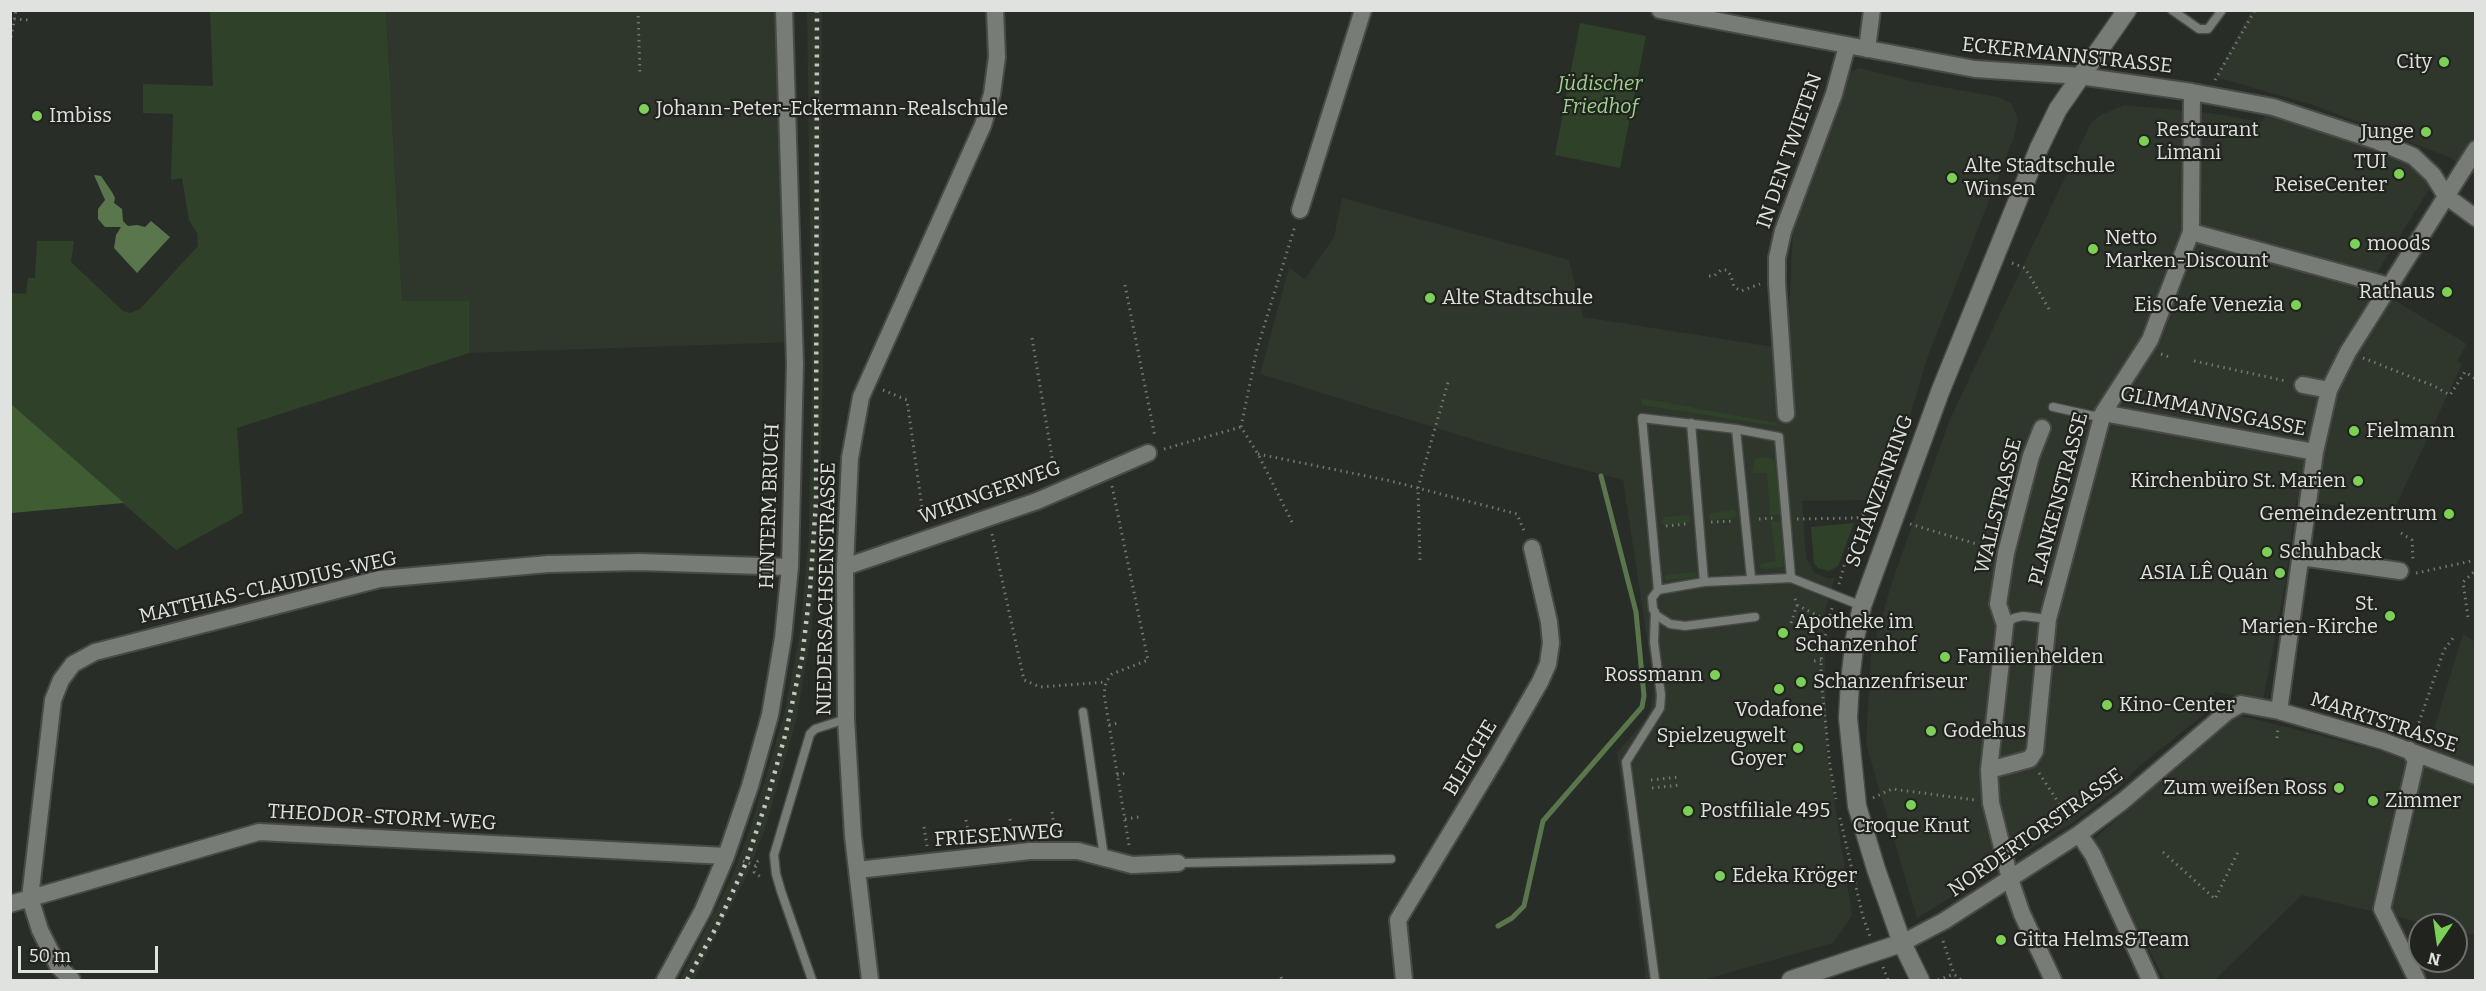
<!DOCTYPE html>
<meta charset="utf-8">
<style>
body{margin:0}
#map{position:relative;width:2486px;height:991px;overflow:hidden;background:#292d28;font-family:Bitter,serif}
canvas{display:block}
.frame{position:absolute;inset:0;border:12px solid #e0e2e0;pointer-events:none}
.north{position:absolute;left:2408px;top:913px;width:60px;height:60px;box-sizing:border-box;background:#20231e;border:2px solid #6d6f6c;border-radius:50%;rotate:193deg;font-size:16px;font-weight:700;line-height:24px;text-align:center;color:#e0e2e0}
.north::after{content:'';display:block;margin:auto;width:21px;height:27px;background:#7cd154;clip-path:polygon(50% 0,100% 100%,50% 72%,0 100%)}
.scale{position:absolute;left:18px;top:946px;width:140px;height:27px;box-sizing:border-box;border:3px solid #e0e2e0;border-top:0;padding-left:8px;font-size:18px;line-height:21px;white-space:nowrap;color:#e0e2e0;-webkit-text-stroke:4px #20231e;paint-order:stroke}
</style>
<div id="map">
<canvas width="2486" height="991"></canvas>
<div class="frame"></div>
<div class="north">N</div>
<div class="scale">50 m</div>
</div>
<script>
const g = document.querySelector('canvas').getContext('2d');
g.lineJoin = 'round';
function fillPath(path, color) { g.fillStyle = color; g.fill(path, 'evenodd'); }
const shape = rows => new Path2D(rows.map(r => 'M' + r).join(''));
function trace(path, color, width, dash) { g.strokeStyle = color; g.lineWidth = width; g.lineCap = dash ? 'butt' : 'round'; g.setLineDash(dash || []); g.stroke(path); }
function drawText(font, color, halo, rows, align = 'center') {
  g.font = font + ' Bitter,serif'; g.lineWidth = 4.5; g.setLineDash([]); g.textBaseline = 'middle'; g.strokeStyle = halo; g.fillStyle = color; for (const [text, x, y, turn = 0] of rows) {
    g.save(); g.translate(x, y); g.rotate((+turn || 0) * Math.PI / 180); g.textAlign = isNaN(turn) ? turn : align; if (halo) g.strokeText(text, 0, 0); g.fillText(text, 0, 0); g.restore();
  }
}
fillPath(shape([
 [386,11,784,11,795,342,469,353,469,301,402,302],
 [807,11,822,11,821,186,823,363,819,534,811,635,796,721,765,829,748,873,694,980,680,980,732,877,751,826,783,719,800,634,809,534,812,362],
 [2251,11,2475,11,2475,175,2449,157,2313,105,2216,77],
 [1860,68,1910,81,1998,97,2011,103,2017,116,2017,123,2014,137,1928,356,1902,442,1876,492,1868,500,1802,501,1806,558,1815,573,1829,579,1835,577,1824,615,1827,752,1852,916,1833,943,1703,980,1646,980,1617,753,1645,720,1651,708,1654,685,1623,480,1498,447,1260,374,1289,268,1305,279,1334,237,1342,198,1569,260,1583,317,1787,349,1793,229,1849,72],
 [2124,105,2210,113,2262,122,2266,114,2401,159,2438,175,2369,285,2467,344,2457,361,2462,364,2393,512,2296,501,2285,585,2263,701,2215,692,2212,708,2141,765,2116,790,2072,823,1917,918,1866,744,1871,655,1892,582,1950,419,2091,123,2099,116],
 [2463,634,2475,642,2475,935,2456,931,2456,925,2432,925,2302,895,2215,980,2165,980,2091,842,2235,714,2424,762]
]), '#2f362c');
fillPath(shape([
 [210,11,386,11,402,301,469,301,469,353,237,428,243,513,176,550,11,404,11,293,26,294,28,278,35,278,37,241,74,241,71,262,123,311,130,313,140,309,198,246,197,233,189,220,182,178,171,180,173,114,143,113,143,84,213,86],
 [1580,23,1646,36,1620,168,1555,155],
 [1641,398,1777,423,1776,426,1642,405],
 [1768,457,1775,461,1780,515,1770,515,1767,473,1752,473,1754,461,1757,458],
 [1733,510,1738,514,1733,518,1711,520,1708,518,1711,513],
 [1685,515,1690,517,1690,521,1686,523,1664,525,1661,522,1664,517],
 [1771,522,1780,522,1784,567,1763,569,1760,568,1760,564,1776,561],
 [1854,523,1838,566,1829,571,1818,568,1814,563,1811,527],
 [1694,572,1697,575,1694,577,1667,580,1664,578,1666,575]
]), '#304129');
fillPath(shape([
 [11,404,124,503,11,513]
]), '#3f5c33');
fillPath(shape([
 [94,175,101,176,112,192,115,198,114,203,122,209,123,221,128,226,137,225,145,227,151,221,170,237,137,273,114,248,116,235,121,227,105,227,98,219,98,209,105,200]
]), '#59764c');
trace(shape([
 [1498,926,1512,918,1524,906,1543,821,1642,707,1644,696,1636,612,1601,476]
]), '#59764c', 5);
const lane = shape([
 [2172,10,2199,29,2208,29,2222,10],
 [2053,407,2094,416,2103,413],
 [1691,423,1704,582],
 [1736,429,1751,578],
 [1791,578,1779,437,1736,429,1642,418,1658,590,1704,582,1791,578,1862,606],
 [1658,590,1652,598,1653,609,1656,615,1670,624,1685,626,1755,617],
 [1655,612,1654,642,1661,695,1660,708,1626,762,1655,980],
 [2005,625,2014,618,2023,616,2048,619],
 [1083,712,1104,857],
 [1178,863,1391,859],
 [812,980,781,891,776,874,774,855,810,734,815,729,846,719]
]);
const street = shape([
 [1660,10,1975,69,2080,76,2192,92,2273,107,2377,141,2413,156,2433,175,2446,196,2476,218],
 [1867,49,1872,10],
 [1300,210,1363,10],
 [2191,232,2389,286],
 [2303,385,2329,390],
 [2103,413,2315,452],
 [1786,414,1777,283,1777,258,1783,231,1834,94,1847,46],
 [2042,428,2031,456,2006,553,1998,604,2005,625,1989,770,1991,803,2010,879,2022,914,2053,980],
 [2301,557,2400,571],
 [845,567,1037,501,1148,453],
 [2279,711,2315,452,2329,390,2348,352,2476,149],
 [2409,750,2416,760,2382,909,2417,980],
 [1989,770,2030,759,2035,751,2048,619,2103,413,2150,340,2191,232,2192,92],
 [2079,834,2093,855,2150,980],
 [857,870,1030,851,1078,851,1132,865,1178,863],
 [10,904,259,832,726,856],
 [1902,943,1944,921,2079,834,2123,801,2227,712,2241,704,2279,711,2383,741,2476,776],
 [72,980,58,966,40,930,30,898,53,700,61,680,73,664,95,652,380,579,548,564,640,562,790,567],
 [665,980,703,910,726,856,750,786,770,715,783,638,790,567,795,364,784,10],
 [870,980,853,836,846,719,845,567,850,458,861,397,983,125,992,94,997,57,995,10],
 [1404,980,1398,920,1496,758,1540,682,1548,664,1551,643,1549,622,1532,548]
]);
const secondary = shape([
 [1791,980,1902,943],
 [1920,980,1902,943,1876,869,1857,806,1848,718,1850,681,1855,638,1862,606,1940,392,2039,148,2058,109,2127,10]
]);
trace(lane, '#484a47', 11);
trace(street, '#484a47', 20);
trace(secondary, '#484a47', 21);
trace(shape([
 [638,10,640,76],
 [14,19,28,20],
 [10,43,16,10],
 [2215,80,2255,10],
 [2012,263,2025,268,2049,309],
 [1709,276,1714,276,1721,270,1727,270,1731,276,1734,287,1741,291,1760,284],
 [1125,285,1155,437],
 [1032,338,1055,475],
 [2161,354,2169,357],
 [2363,358,2434,386,2450,395,2465,372,2476,379],
 [2194,361,2286,381],
 [883,390,907,400,924,522],
 [1164,449,1241,427],
 [1258,454,1391,481,1517,514,1525,533],
 [1112,486,1148,660,1112,674,1106,682,1104,694,1129,845],
 [1759,519,1773,518],
 [1797,519,1857,518,1867,511,1878,514],
 [1292,522,1258,454,1241,427,1257,349,1295,226],
 [1711,522,1734,521],
 [1910,524,1990,548],
 [1666,526,1686,524],
 [2401,533,2412,540,2413,560],
 [992,534,1024,680,1040,687,1106,682],
 [1420,560,1418,488,1449,379],
 [2416,573,2476,560],
 [1839,584,1848,552,1866,512],
 [1797,605,1828,621,1821,660,1821,679,1816,680],
 [2468,617,2463,582,2476,570],
 [1828,621,1832,608],
 [1791,623,1797,605,1794,595],
 [1814,661,1821,660],
 [1821,679,1830,766,1836,799],
 [1109,725,1119,723],
 [2415,734,2444,650,2453,638],
 [2277,738,2278,728],
 [2039,773,2070,820],
 [1117,775,1127,773],
 [1651,780,1679,777],
 [1652,788,1680,785],
 [1873,798,1892,789,1975,800],
 [1052,812,1055,834],
 [1840,818,1863,917,1870,936],
 [1010,819,1012,835],
 [1125,819,1139,817],
 [966,820,970,842],
 [924,827,927,846],
 [2163,852,2215,899,2238,852],
 [743,861,756,866,758,861,761,860],
 [756,866,754,872,762,878],
 [1943,941,1954,974,1961,980],
 [1883,967,1888,980],
 [1281,977,1282,980],
 [1938,980,1954,974]
]), '#737672', 3, [1.5, 4.5]);
trace(lane, '#787c77', 8);
trace(street, '#787c77', 16);
trace(secondary, '#787c77', 18);
trace(shape([
 [687,980,717,926,746,863,769,793,786,732,802,658,810,590,816,502,817,10]
]), '#c2c5c2', 4.5, [3, 6]);
for (const [x, y, r, color] of [
 [2444,62,6,"#7cd154"],
 [644,109,6,"#7cd154"],
 [37,116,6,"#7cd154"],
 [2426,132,6,"#7cd154"],
 [2144,141,6,"#7cd154"],
 [2399,174,6,"#7cd154"],
 [1952,178,6,"#7cd154"],
 [2355,244,6,"#7cd154"],
 [2093,249,6,"#7cd154"],
 [2447,292,6,"#7cd154"],
 [1430,298,6,"#7cd154"],
 [2296,305,6,"#7cd154"],
 [2354,431,6,"#7cd154"],
 [2358,481,6,"#7cd154"],
 [2449,514,6,"#7cd154"],
 [2267,552,6,"#7cd154"],
 [2280,573,6,"#7cd154"],
 [2390,616,6,"#7cd154"],
 [1783,633,6,"#7cd154"],
 [1945,657,6,"#7cd154"],
 [1715,675,6,"#7cd154"],
 [1801,682,6,"#7cd154"],
 [1779,689,6,"#7cd154"],
 [2107,705,6,"#7cd154"],
 [1931,731,6,"#7cd154"],
 [1798,748,6,"#7cd154"],
 [2339,788,6,"#7cd154"],
 [2373,801,6,"#7cd154"],
 [1911,805,6,"#7cd154"],
 [1688,811,6,"#7cd154"],
 [1720,876,6,"#7cd154"],
 [2001,940,6,"#7cd154"]
]) { const dot = new Path2D(); dot.arc(x, y, r, 0, 2 * Math.PI); g.fillStyle = color; g.fill(dot); trace(dot, '#20231e', 2); }
drawText('20px', '#e0e2e0', '#20231e', [
 ["ECKERMANNSTRASSE",2067,56,6],
 ["IN DEN TWIETEN",1790,151,-71],
 ["GLIMMANNSGASSE",2213,412,11],
 ["SCHANZENRING",1880,491,-70],
 ["WIKINGERWEG",990,493,-20],
 ["PLANKENSTRASSE",2059,499,-75],
 ["HINTERM BRUCH",770,506,-88],
 ["WALLSTRASSE",1999,506,-76],
 ["MATTHIAS-CLAUDIUS-WEG",268,588,-13],
 ["NIEDERSACHSENSTRASSE",827,589,-89],
 ["MARKTSTRASSE",2384,723,18],
 ["BLEICHE",1471,758,-59],
 ["THEODOR-STORM-WEG",382,818,3],
 ["NORDERTORSTRASSE",2036,833,-35],
 ["FRIESENWEG",999,836,-4]
]);
drawText('20px', '#e0e2e0', '#20231e', [
 ["City",2432,62,"right"],
 ["Johann-Peter-Eckermann-Realschule",656,109],
 ["Imbiss",49,116],
 ["Restaurant",2156,130],
 ["Limani",2156,153],
 ["Junge",2414,132,"right"],
 ["TUI",2387,162,"right"],
 ["ReiseCenter",2387,185,"right"],
 ["Alte Stadtschule",1964,166],
 ["Winsen",1964,189],
 ["Netto",2105,238],
 ["Marken-Discount",2105,261],
 ["moods",2367,244],
 ["Rathaus",2435,292,"right"],
 ["Alte Stadtschule",1442,298],
 ["Eis Cafe Venezia",2284,305,"right"],
 ["Fielmann",2366,431],
 ["Kirchenbüro St. Marien",2346,481,"right"],
 ["Gemeindezentrum",2437,514,"right"],
 ["Schuhback",2279,552],
 ["ASIA LÊ Quán",2268,573,"right"],
 ["St.",2378,604,"right"],
 ["Marien-Kirche",2378,627,"right"],
 ["Apotheke im",1795,622],
 ["Schanzenhof",1795,645],
 ["Familienhelden",1957,657],
 ["Rossmann",1703,675,"right"],
 ["Schanzenfriseur",1813,682],
 ["Kino-Center",2119,705],
 ["Vodafone",1779,710,"center"],
 ["Godehus",1943,731],
 ["Spielzeugwelt",1786,736,"right"],
 ["Goyer",1786,759,"right"],
 ["Zum weißen Ross",2327,788,"right"],
 ["Zimmer",2385,801],
 ["Postfiliale 495",1700,811],
 ["Croque Knut",1911,826,"center"],
 ["Edeka Kröger",1732,876],
 ["Gitta Helms&Team",2013,940]
], 'left');
drawText('italic 20px', '#a1d08e', '#20231e', [
 ["Jüdischer",1600,84],
 ["Friedhof",1600,107]
]);
</script>
